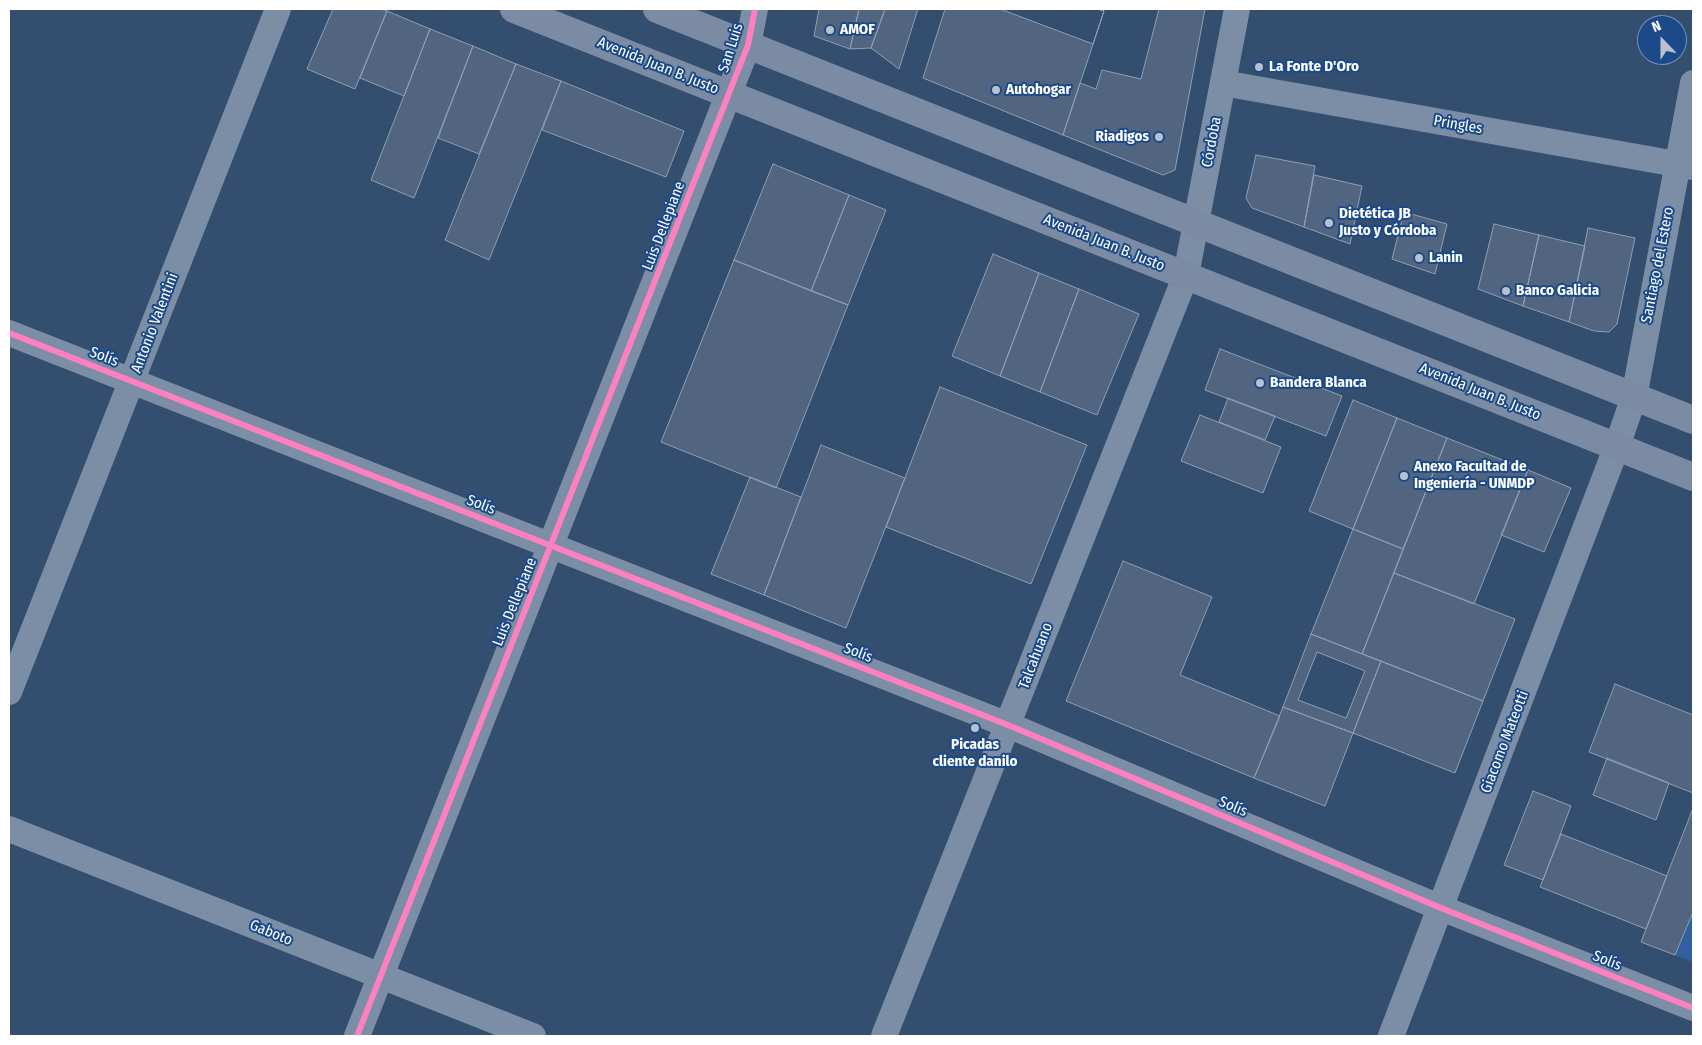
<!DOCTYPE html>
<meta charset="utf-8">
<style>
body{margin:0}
#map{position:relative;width:1702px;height:1045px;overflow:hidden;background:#344e70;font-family:"Fira Sans Condensed",sans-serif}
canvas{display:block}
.frame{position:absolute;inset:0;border:10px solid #fff;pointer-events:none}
.north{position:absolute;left:1637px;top:15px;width:50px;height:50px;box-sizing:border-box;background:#1c4a89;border:1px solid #7792b8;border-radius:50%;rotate:338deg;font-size:14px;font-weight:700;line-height:20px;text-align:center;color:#fff}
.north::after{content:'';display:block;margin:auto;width:18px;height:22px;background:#b8c1cd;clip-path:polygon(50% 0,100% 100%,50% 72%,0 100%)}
</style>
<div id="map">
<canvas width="1702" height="1045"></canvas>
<div class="frame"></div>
<div class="north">N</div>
</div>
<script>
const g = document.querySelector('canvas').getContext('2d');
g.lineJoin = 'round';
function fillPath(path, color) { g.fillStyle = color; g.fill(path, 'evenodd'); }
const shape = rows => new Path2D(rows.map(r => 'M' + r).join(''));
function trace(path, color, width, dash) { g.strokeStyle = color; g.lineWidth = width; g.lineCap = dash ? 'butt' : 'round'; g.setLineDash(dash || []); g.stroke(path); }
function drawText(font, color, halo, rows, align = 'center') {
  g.font = font + ' "Fira Sans Condensed",sans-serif'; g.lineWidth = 4; g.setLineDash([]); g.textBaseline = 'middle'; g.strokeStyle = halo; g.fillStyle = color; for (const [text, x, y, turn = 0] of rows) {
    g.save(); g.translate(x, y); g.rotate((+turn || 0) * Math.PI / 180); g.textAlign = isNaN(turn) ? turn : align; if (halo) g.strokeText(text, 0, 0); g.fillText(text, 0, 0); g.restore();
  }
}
fillPath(shape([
 [1693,913,1693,962,1675,955]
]), '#3060a0');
const building = shape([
 [333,9,380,9,387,11,355,89,307,69,333,9],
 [819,9,859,9,850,49,814,36,819,9],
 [859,9,885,9,871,48,850,49,859,9],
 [885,9,918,9,899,69,871,48,885,9],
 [945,9,1098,9,1104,11,1063,135,923,78,945,9],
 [1000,9,1098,9,1104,11,1093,44,1000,9],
 [1159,9,1205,9,1175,170,1163,175,1063,135,1080,83,1096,89,1102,70,1141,79,1159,9],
 [387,11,430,29,404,96,360,78,387,11],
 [430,29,473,46,414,198,371,180,430,29],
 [473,46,516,64,479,154,438,138,473,46],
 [516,64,561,81,489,260,445,240,516,64],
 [561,81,684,131,666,177,542,130,561,81],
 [1256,155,1315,166,1304,227,1252,208,1246,198,1256,155],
 [773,164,849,195,811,291,734,260,773,164],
 [1314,175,1362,186,1350,244,1304,227,1314,175],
 [849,195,886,210,848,305,811,291,849,195],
 [1404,212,1447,224,1435,274,1392,259,1404,212],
 [1494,224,1539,235,1523,306,1478,289,1494,224],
 [1588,228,1635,238,1617,324,1609,332,1594,331,1569,322,1588,228],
 [1539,235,1585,246,1569,322,1523,306,1539,235],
 [993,254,1039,273,1000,376,952,356,993,254],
 [734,260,848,305,776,488,661,442,734,260],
 [1039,273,1079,289,1040,392,1000,376,1039,273],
 [1079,289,1139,314,1097,415,1040,392,1079,289],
 [1220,349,1342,396,1326,436,1205,390,1220,349],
 [940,387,1087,445,1031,584,886,527,940,387],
 [1228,398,1275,416,1265,440,1219,422,1228,398],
 [1353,400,1397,418,1353,529,1309,511,1353,400],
 [1200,415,1281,447,1263,493,1181,461,1200,415],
 [1397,418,1447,438,1403,549,1353,529,1397,418],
 [1447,438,1528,470,1474,604,1394,573,1447,438],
 [821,445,905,478,846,628,764,595,821,445],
 [1528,470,1571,488,1544,552,1501,535,1528,470],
 [750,477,801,497,764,595,711,574,750,477],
 [1353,529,1403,549,1362,654,1311,634,1353,529],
 [1123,561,1212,597,1180,675,1280,716,1254,778,1066,701,1123,561],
 [1394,573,1515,619,1483,701,1362,654,1394,573],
 [1311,634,1381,661,1353,733,1283,707,1311,634],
 [1317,652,1365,671,1346,718,1298,700,1317,652],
 [1381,661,1483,701,1455,773,1353,733,1381,661],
 [1615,684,1693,715,1693,793,1589,752,1615,684],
 [1283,707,1353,733,1325,806,1254,778,1283,707],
 [1607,758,1669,783,1656,820,1593,795,1607,758],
 [1533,791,1571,806,1543,880,1504,865,1533,791],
 [1693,808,1693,912,1675,955,1641,942,1693,808],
 [1561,834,1667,876,1646,929,1540,887,1561,834]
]);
fillPath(building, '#516580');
trace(building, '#8f9fb3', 1);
trace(shape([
 [1223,83,1693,167],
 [9,333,1008,725,1441,908,1693,1008],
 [9,692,278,9],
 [9,829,533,1036],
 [357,1036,748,45,755,9],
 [884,1036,1186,275,1237,9],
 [1391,1036,1617,446,1634,397,1693,83]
]), '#7b8ea5', 26);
trace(shape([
 [514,9,1693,477],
 [657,9,1693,420]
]), '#7a8ba3', 28);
trace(shape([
 [9,333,1008,725,1441,908,1693,1008],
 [357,1036,748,45,755,9]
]), '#ff80c0', 6);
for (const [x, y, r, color] of [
 [830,30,5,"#b8c1cd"],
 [1259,67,5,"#b8c1cd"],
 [996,90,5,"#b8c1cd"],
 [1159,137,5,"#b8c1cd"],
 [1329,223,5,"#b8c1cd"],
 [1419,258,5,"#b8c1cd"],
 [1506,291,5,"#b8c1cd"],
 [1260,383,5,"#b8c1cd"],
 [1404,476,5,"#b8c1cd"],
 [975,728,5,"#b8c1cd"]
]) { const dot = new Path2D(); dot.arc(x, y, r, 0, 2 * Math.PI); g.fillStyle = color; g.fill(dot); trace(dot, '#1c4a89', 2); }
drawText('bold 15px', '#fff', '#1c4a89', [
 ["AMOF",840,30],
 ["La Fonte D'Oro",1269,67],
 ["Autohogar",1006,90],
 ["Riadigos",1149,137,"right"],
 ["Dietética JB",1339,214],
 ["Justo y Córdoba",1339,231],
 ["Lanin",1429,258],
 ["Banco Galicia",1516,291],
 ["Bandera Blanca",1270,383],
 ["Anexo Facultad de",1414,467],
 ["Ingeniería - UNMDP",1414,484],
 ["Picadas",975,745,"center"],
 ["cliente danilo",975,762,"center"]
], 'left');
drawText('15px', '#fff', '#1c4a89', [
 ["San Luis",731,48,-72],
 ["Avenida Juan B. Justo",658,66,22],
 ["Pringles",1458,125,10],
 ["Córdoba",1212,142,-79],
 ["Luis Dellepiane",664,226,-69],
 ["Avenida Juan B. Justo",1104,243,22],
 ["Santiago del Estero",1658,265,-79],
 ["Antonio Valentini",155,323,-69],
 ["Solís",104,357,21],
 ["Avenida Juan B. Justo",1480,392,22],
 ["Solís",481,505,21],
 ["Luis Dellepiane",515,602,-68],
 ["Solís",858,653,21],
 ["Talcahuano",1036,656,-69],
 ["Giacomo Mateotti",1505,742,-69],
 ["Solís",1233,807,23],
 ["Gaboto",271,933,22],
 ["Solís",1607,961,22]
]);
</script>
